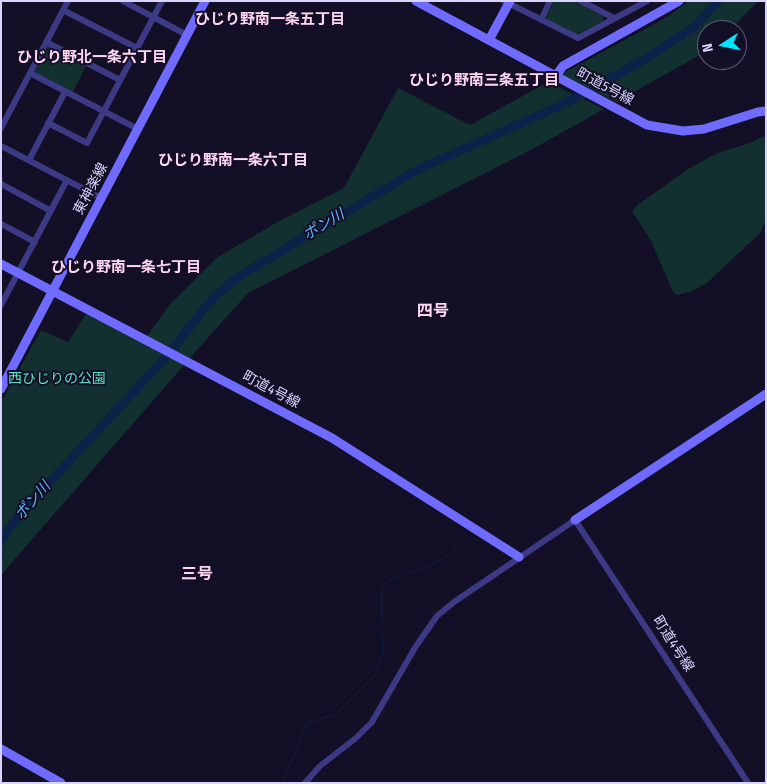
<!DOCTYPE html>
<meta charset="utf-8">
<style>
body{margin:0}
#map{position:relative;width:767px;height:784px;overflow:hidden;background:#130f26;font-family:"Fira Sans Condensed",sans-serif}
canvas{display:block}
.frame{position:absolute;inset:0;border:2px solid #d9d4ff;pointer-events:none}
.north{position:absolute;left:697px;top:20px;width:50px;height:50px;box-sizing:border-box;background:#130f26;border:1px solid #625e7d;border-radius:50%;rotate:259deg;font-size:14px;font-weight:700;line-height:20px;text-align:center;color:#d9d4ff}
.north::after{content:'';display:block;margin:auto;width:18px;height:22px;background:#00e5ff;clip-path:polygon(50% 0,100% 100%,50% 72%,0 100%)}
</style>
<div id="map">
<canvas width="767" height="784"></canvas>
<div class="frame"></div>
<div class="north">N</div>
</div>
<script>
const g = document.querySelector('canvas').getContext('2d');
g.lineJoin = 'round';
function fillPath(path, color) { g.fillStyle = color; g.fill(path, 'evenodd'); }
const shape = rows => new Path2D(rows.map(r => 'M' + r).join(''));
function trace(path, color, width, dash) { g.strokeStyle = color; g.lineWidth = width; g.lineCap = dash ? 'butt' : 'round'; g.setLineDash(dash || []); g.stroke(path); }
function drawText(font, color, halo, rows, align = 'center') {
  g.font = font + ' "Fira Sans Condensed","Noto Sans JP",sans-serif'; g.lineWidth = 4; g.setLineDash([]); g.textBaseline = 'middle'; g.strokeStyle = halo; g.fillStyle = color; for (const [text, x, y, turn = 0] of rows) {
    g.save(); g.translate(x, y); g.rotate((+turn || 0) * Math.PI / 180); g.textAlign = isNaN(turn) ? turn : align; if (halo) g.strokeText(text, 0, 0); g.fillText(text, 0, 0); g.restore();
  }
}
fillPath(shape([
 [554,1,575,1,603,16,603,21,575,35,547,21,546,17],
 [688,1,758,1,730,30,707,30,707,51,616,102,562,74,669,16],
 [48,47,51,47,86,66,73,92,36,74,35,70],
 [548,82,604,109,531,150,248,293,190,358,147,336,170,304,218,257,279,221,344,188,398,88,470,125],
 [766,135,766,220,760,233,707,283,692,291,677,295,673,292,651,241,632,211,640,203,688,169,715,154,752,142],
 [86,314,185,364,1,575,1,402,41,330,68,342]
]), '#12302f');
trace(shape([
 [405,574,426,568,453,552,457,545],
 [382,622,382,590,387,581,399,576],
 [283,783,307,723,336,714,376,674,383,652,382,634]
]), '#0c2248', 1);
trace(shape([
 [1,541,20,514,165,358,213,298,238,277,417,170,570,101,638,63,692,29,718,1]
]), '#0c2248', 9);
trace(shape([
 [123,1,187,35],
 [504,1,578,38,647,1],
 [581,1,614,18],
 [63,10,137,48],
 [541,20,550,1],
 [46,42,120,80],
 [30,73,138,129],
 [48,123,87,143,162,1],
 [1,128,68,1],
 [1,146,101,198],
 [29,160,65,92],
 [1,184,51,211],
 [1,224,35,242],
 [1,305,67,180],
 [305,783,320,766,356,738,372,722,416,646,437,616,454,602,575,520,748,783]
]), '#3d3a85', 6);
trace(shape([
 [416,1,647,125,683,131,704,129,758,112,766,111],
 [489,40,510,1],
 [555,77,563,66,679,1],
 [1,264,332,438,519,557],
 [1,389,205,1],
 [575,520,766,394],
 [1,749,61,783]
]), '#6f6bff', 9);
drawText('14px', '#d9d4ff', '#130f26', [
 ["町道5号線",605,87,28],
 ["東神楽線",91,189,-62],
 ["町道4号線",271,390,28],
 ["町道4号線",673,644,57]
]);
drawText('14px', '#5fe0c0', '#130f26', [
 ["西ひじりの公園",57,379]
]);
drawText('bold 15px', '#ffd6f0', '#130f26', [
 ["ひじり野南一条五丁目",270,20],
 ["ひじり野北一条六丁目",92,58],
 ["ひじり野南三条五丁目",484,81],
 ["ひじり野南一条六丁目",233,161],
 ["ひじり野南一条七丁目",126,268]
]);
drawText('italic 15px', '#62b6ff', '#130f26', [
 ["ポン川",324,225,-31],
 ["ポン川",33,501,-49]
]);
drawText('bold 16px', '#ffd6f0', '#130f26', [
 ["四号",433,312],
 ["三号",197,575]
]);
</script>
